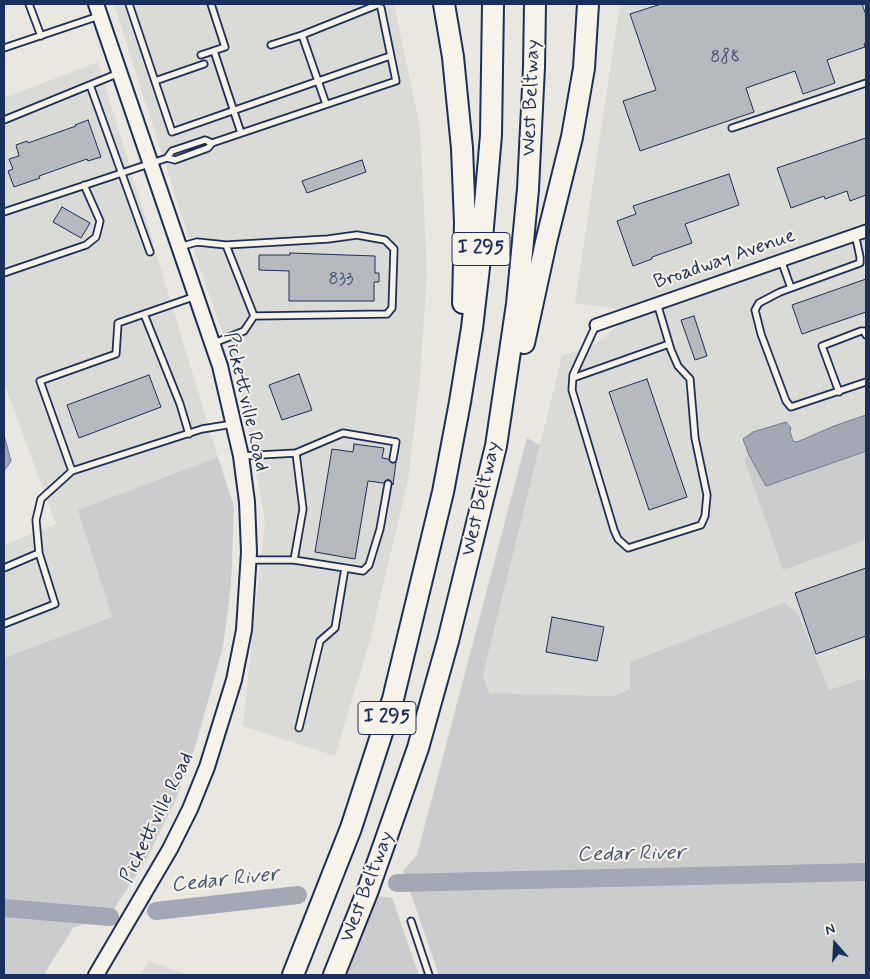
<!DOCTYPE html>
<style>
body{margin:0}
#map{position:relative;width:870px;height:979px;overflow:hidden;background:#eae7e0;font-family:Mynerve,sans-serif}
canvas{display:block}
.frame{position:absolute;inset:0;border:5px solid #1b2f5e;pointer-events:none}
.north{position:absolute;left:810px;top:919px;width:50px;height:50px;-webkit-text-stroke:4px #f7f3e8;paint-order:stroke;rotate:341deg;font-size:14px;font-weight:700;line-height:20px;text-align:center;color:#1b2f5e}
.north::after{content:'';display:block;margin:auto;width:18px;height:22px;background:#1b2f5e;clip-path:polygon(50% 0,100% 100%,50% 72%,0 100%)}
</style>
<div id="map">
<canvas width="870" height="979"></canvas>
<div class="frame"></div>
<div class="north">N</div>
</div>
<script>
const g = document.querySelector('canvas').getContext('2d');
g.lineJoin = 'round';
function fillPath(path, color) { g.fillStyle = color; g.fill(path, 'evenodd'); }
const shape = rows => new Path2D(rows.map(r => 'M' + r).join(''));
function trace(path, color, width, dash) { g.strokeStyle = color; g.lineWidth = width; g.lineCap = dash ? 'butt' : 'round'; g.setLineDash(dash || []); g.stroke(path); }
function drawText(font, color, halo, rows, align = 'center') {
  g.font = font + ' Mynerve,sans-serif'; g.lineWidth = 4; g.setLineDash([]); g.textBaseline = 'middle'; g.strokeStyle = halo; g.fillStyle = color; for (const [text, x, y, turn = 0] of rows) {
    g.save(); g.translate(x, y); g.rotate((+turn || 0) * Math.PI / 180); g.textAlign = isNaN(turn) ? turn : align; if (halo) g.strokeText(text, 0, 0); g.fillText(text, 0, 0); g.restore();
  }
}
fillPath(shape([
 [114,4,394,4,420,128,427,273,420,378,408,480,370,640,335,756,243,726,265,520,239,380,181,214],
 [620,4,866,4,866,224,621,309,575,303],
 [98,62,218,457,79,510,112,617,4,658,4,545,56,524,4,383,4,98],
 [866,236,866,415,834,426,797,442,793,441,786,422,753,432,743,439,749,455,744,459,783,569,866,540,866,678,829,691,798,614,612,696,491,693,483,675,562,356,596,344,624,321],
 [149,961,189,975,140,975]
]), '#dadad6');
fillPath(shape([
 [527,438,540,445,483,675,490,693,612,696,630,689,630,662,784,603,798,614,829,690,866,678,866,975,439,975,403,871,417,855],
 [866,452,866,540,783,570,744,459,749,455,766,486],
 [218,457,234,507,231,585,223,647,196,744,177,797,146,860,110,915,73,928,44,975,4,975,4,658,112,617,78,510],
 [377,896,392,898,419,975,347,975]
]), '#cbcccd');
const water = shape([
 [866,415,866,450,864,452,766,486,749,455,743,439,753,432,786,422,791,428,790,432,793,441,797,442,834,426,866,415],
 [4,435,11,461,4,471,4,435]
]);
fillPath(water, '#a3a8b4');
trace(water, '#6d7892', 1);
trace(shape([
 [397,883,866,872],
 [4,908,110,917],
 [156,911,298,895]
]), '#a3a8b4', 18);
const building = shape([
 [661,4,862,4,866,15,866,43,864,44,865,47,827,60,835,83,803,94,795,71,746,88,754,112,640,151,623,101,656,90,630,14,661,4],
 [88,120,101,157,88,161,87,159,39,176,40,178,14,187,8,171,13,169,9,159,19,156,16,145,27,141,28,143,76,126,75,125,88,120],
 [866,138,866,195,850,201,847,191,825,199,824,196,791,208,777,168,866,138],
 [362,160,366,172,307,193,302,181,362,160],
 [729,174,739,205,685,224,692,243,652,257,652,259,633,266,617,221,636,214,633,206,729,174],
 [62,207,90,223,81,238,53,222,62,207],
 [290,253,375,256,375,273,379,273,379,282,374,282,374,301,289,301,289,271,259,270,259,255,290,255,290,253],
 [866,279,866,312,802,334,792,305,866,279],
 [694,316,707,356,695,360,681,320,694,316],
 [299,374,312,410,282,420,269,385,299,374],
 [149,375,161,407,79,438,67,405,149,375],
 [647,379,687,497,649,510,609,392,647,379],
 [354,444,384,448,382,458,388,459,392,463,396,462,393,485,391,481,388,479,383,483,368,481,355,559,315,552,332,449,353,452,354,444],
 [866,568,866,636,816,654,795,593,866,568],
 [552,617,604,627,597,661,546,652,552,617]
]);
fillPath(building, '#b6babf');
trace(building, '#1b2f5e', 1);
const service = shape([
 [29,4,41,36],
 [129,4,172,132,390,56],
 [302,35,377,5],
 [271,45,302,35,326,104],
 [4,48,99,16],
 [214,51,241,133],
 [201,55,225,47,211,4],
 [155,81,204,64],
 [90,85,150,252],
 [4,120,119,73],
 [732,128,866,83],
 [212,143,205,140,172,151,167,158,175,160,208,148,212,143,396,81,381,8],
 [4,212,167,158],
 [855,234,860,257,860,263,780,292,759,303,755,310,761,334,786,401,791,407,866,382],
 [226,245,254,316],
 [179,247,197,242,226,245,328,239,357,235,385,240,394,249,392,308,387,314,254,316,244,331,214,343],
 [781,260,791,288],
 [4,273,86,245,96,237,100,221,84,185],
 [196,296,118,323,116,354,40,381,72,471,202,429,233,424],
 [144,314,180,404,189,434],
 [596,325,573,375,572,390,614,530,618,539,628,548,701,525,705,516,707,495,695,438,690,379,678,366,671,350,657,303],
 [573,378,669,344],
 [839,392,822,346,861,331,864,331,866,335],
 [296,453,343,433,396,442,393,459],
 [241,456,296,453,303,509,294,560,248,560],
 [294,560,345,568,335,628,320,641,299,728],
 [4,568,39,553],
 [345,568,363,571,369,565,380,529,388,484],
 [4,624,55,604,39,553,36,520,41,499,72,471],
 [411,921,429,975]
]);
const minor = shape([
 [596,325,866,231]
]);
const tertiary = shape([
 [96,4,220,366,241,456,247,502,249,552,244,630,234,680,207,767,190,809,170,849,96,975]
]);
const motorway = shape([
 [444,4,453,57,462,148,465,223,463,303],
 [524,343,546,242,572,137,584,68,588,4],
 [293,975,351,828,393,699,443,492,460,402,472,328,481,250,491,135,493,4],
 [334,975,368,890,418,748,448,641,496,446,517,304,528,189,534,67,535,4]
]);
trace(service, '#1b2f5e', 9);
trace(minor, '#1b2f5e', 15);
trace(tertiary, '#1b2f5e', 18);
trace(motorway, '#1b2f5e', 24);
trace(service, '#f7f3e8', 5.5);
trace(minor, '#f7f3e8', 11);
trace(tertiary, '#f7f3e8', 14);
trace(motorway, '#f7f3e8', 20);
drawText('18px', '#425276', null, [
 ["888",725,58],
 ["833",341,280]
]);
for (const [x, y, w] of [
 [481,249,58],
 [387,718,58]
]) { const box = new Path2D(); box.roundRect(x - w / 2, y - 16.5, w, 33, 4); g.fillStyle = '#f7f3e8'; g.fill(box); trace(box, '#1b2f5e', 1); }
drawText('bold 19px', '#1b2f5e', null, [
 ["I 295",481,249],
 ["I 295",387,718]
]);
drawText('20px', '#1b2f5e', '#f7f3e8', [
 ["West Beltway",532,98,-88],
 ["Broadway Avenue",725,260,-19],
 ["Pickettville Road",245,402,77],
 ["West Beltway",482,499,-77],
 ["Pickettville Road",158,818,-64],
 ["West Beltway",368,887,-69]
]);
drawText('italic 21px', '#445378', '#f7f3e8', [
 ["Cedar River",631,855,-1],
 ["Cedar River",225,881,-6]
]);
</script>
